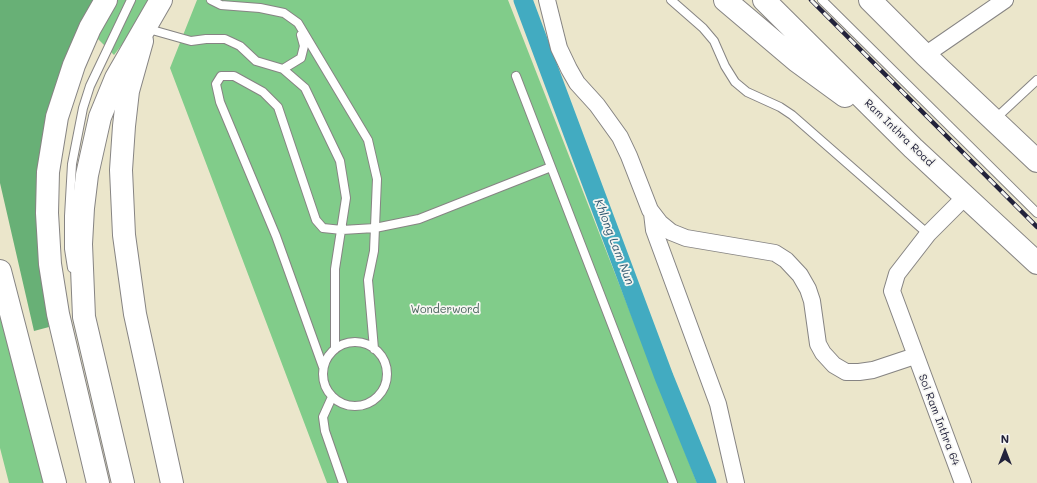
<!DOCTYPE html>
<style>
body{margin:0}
#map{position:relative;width:1037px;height:483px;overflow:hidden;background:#ebe6cb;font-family:Mali,sans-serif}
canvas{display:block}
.north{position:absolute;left:985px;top:431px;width:40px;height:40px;-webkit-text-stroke:3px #f6f6f2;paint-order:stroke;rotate:0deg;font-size:11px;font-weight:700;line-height:16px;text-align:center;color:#22223b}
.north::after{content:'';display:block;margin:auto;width:14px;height:18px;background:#22223b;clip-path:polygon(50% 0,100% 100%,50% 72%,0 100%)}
</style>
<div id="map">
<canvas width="1037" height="483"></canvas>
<div class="north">N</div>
</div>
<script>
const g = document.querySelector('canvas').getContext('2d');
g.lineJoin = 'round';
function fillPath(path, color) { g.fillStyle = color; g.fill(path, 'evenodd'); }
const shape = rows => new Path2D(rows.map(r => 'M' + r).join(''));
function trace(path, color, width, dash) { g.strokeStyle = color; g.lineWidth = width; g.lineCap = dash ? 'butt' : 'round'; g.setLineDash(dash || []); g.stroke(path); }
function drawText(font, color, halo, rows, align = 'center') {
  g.font = font + ' Mali,sans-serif'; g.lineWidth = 3.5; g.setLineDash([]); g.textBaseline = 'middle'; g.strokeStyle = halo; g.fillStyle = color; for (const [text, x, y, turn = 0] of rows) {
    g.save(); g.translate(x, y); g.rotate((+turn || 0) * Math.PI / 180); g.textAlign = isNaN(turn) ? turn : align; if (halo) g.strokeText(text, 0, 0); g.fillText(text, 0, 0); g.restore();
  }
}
fillPath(shape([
 [101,0,153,0,146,13,114,55,86,27],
 [197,0,508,0,697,483,327,483,170,68],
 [0,307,46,483,9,483,0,448]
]), '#81cc8a');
fillPath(shape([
 [0,0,101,0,82,35,39,259,49,327,34,331,0,183]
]), '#68b076');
trace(shape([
 [523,0,664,377,707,483]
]), '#42abc1', 19);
const lane = shape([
 [211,0,221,5,260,8,284,13,298,23,368,140,377,179,374,251,368,280,374,349],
 [671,0,703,28,714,41,725,66,735,82,747,92,780,107,792,115,928,234],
 [822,0,1037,213],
 [145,28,191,41,206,39,225,39,240,46,256,61,283,69,305,88,340,161,346,198,335,269,335,349],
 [283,69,301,58,304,46,301,35],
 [516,76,673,483],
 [995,119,1037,80],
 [72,268,69,249,69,216,72,164,83,108,90,86,131,0],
 '323 374a32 32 0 1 1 64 0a32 32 0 1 1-64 0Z',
 [323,367,276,236,220,102,216,84,221,76,234,76,263,92,278,107,316,220,323,228,342,230,375,228,419,219,551,167],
 [332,397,323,417,325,431,343,483]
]);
const street = shape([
 [547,0,559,48,569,69,577,83,597,105,620,137,629,156,650,210,660,223,671,232,686,238,775,253,786,260,800,275,808,289,812,301,818,344,823,353,834,365,846,372,859,372,873,370,915,356],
 [925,55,1005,0],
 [652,213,654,230,718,404,736,483],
 [963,483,892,291,897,274,928,234,965,197]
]);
const secondary = shape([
 [142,41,128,91,124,126,121,170,124,235,135,314,172,483]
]);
const highway = shape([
 [725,0,797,61,845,96],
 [764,0,913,148,1037,263],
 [870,0,925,55,1037,161],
 [0,271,55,483],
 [98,483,58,314,50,264,47,213,48,172,57,117,74,65,90,28,106,0],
 [123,483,84,317,81,244,83,208,87,175,100,117,116,78,161,0]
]);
trace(lane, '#868483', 10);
trace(street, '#868483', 18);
trace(secondary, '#868483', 24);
trace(highway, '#868483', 24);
trace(lane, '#fff', 8);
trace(street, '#fff', 16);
trace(secondary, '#fff', 22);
trace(highway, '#fff', 22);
const rail = shape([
 [811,0,1037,227]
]);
trace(rail, '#22223b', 4.5);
trace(rail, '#f6f6f2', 3, [9]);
drawText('11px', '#22223b', '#f6f6f2', [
 ["Ram Inthra Road",899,133,44],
 ["Soi Ram Inthra 64",939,420,69]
]);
drawText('11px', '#435e57', '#f6f6f2', [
 ["Wonderword",445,310]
]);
drawText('italic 12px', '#2f5971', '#f6f6f2', [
 ["Khlong Lam Nun",614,242,69]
]);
</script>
